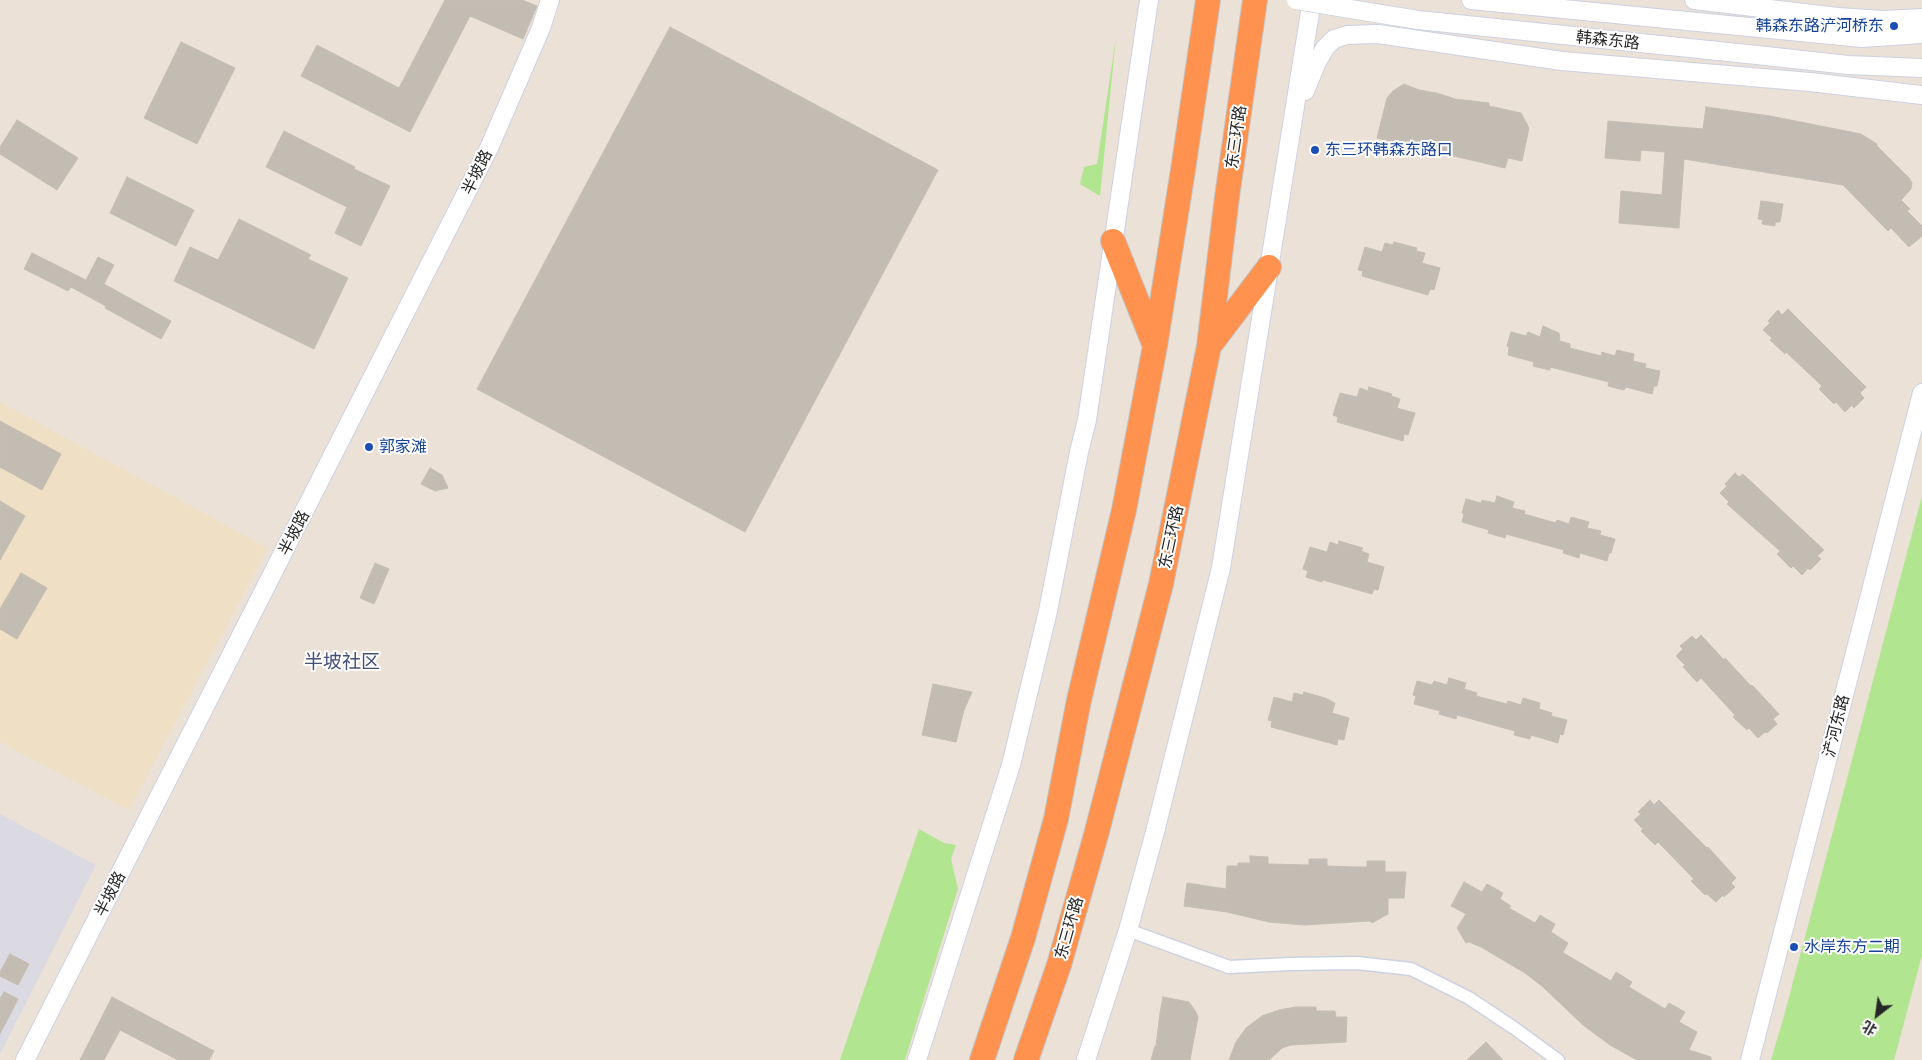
<!DOCTYPE html>
<meta charset="utf-8">
<style>
body{margin:0}
#map{position:relative;width:1922px;height:1060px;overflow:hidden;background:#ebe1d7;font-family:"Exo 2","Noto Sans SC",sans-serif}
canvas{display:block}
.north{position:absolute;left:1852px;top:990px;width:50px;height:50px;-webkit-text-stroke:4px #fff;paint-order:stroke;rotate:210deg;font-size:14px;font-weight:700;line-height:20px;text-align:center;color:#272727}
.north::after{content:'';display:block;margin:auto;width:18px;height:22px;background:#272727;clip-path:polygon(50% 0,100% 100%,50% 72%,0 100%)}
</style>
<div id="map">
<canvas width="1922" height="1060"></canvas>
<div class="north">北</div>
</div>
<script>
const g = document.querySelector('canvas').getContext('2d');
g.lineJoin = 'round';
function fillPath(path, color) { g.fillStyle = color; g.fill(path, 'evenodd'); }
const shape = rows => new Path2D(rows.map(r => 'M' + r).join(''));
function trace(path, color, width, dash) { g.strokeStyle = color; g.lineWidth = width; g.lineCap = dash ? 'butt' : 'round'; g.setLineDash(dash || []); g.stroke(path); }
function drawText(font, color, halo, rows, align = 'center') {
  g.font = font + ' "Exo 2","Noto Sans SC",sans-serif'; g.lineWidth = 4; g.setLineDash([]); g.textBaseline = 'middle'; g.strokeStyle = halo; g.fillStyle = color; for (const [text, x, y, turn = 0] of rows) {
    g.save(); g.translate(x, y); g.rotate((+turn || 0) * Math.PI / 180); g.textAlign = isNaN(turn) ? turn : align; if (halo) g.strokeText(text, 0, 0); g.fillText(text, 0, 0); g.restore();
  }
}
fillPath(shape([
 [0,814,96,865,0,1054]
]), '#dbd9e2');
fillPath(shape([
 [0,402,268,548,129,810,0,742]
]), '#eedfc5');
fillPath(shape([
 [1116,37,1100,196,1080,184,1084,167,1097,164],
 [1922,496,1922,955,1894,1060,1771,1060,1784,1016],
 [919,829,944,843,956,845,951,859,958,889,905,1060,840,1060]
]), '#b1e58f');
const building = shape([
 [445,0,522,0,537,6,523,39,470,16,410,132,301,76,317,45,399,88,445,0],
 [670,27,938,170,745,532,477,389,670,27],
 [181,42,235,68,197,144,144,118,181,42],
 [1404,84,1419,90,1437,93,1455,99,1489,103,1489,106,1521,113,1529,128,1522,161,1508,158,1505,168,1377,138,1387,98,1393,91,1404,84],
 [1706,107,1770,116,1861,134,1877,144,1877,146,1909,178,1912,183,1911,189,1901,200,1910,209,1907,211,1922,226,1922,236,1909,247,1891,228,1888,231,1843,185,1684,159,1679,228,1619,223,1621,191,1662,195,1665,152,1641,150,1640,161,1605,158,1608,121,1703,129,1706,107],
 [17,120,78,158,57,190,0,154,0,147,17,120],
 [284,131,355,167,354,169,390,186,361,246,335,233,347,207,266,167,284,131],
 [127,177,194,210,176,246,110,213,127,177],
 [1761,201,1783,204,1780,222,1775,222,1775,226,1762,224,1763,220,1758,219,1761,201],
 [239,219,311,255,308,259,348,278,314,349,174,281,190,247,218,260,239,219],
 [1394,242,1417,248,1416,251,1425,253,1422,263,1440,268,1434,290,1430,289,1428,295,1362,276,1363,271,1358,270,1365,247,1382,252,1385,243,1393,245,1394,242],
 [32,253,86,280,98,257,114,265,104,284,171,321,161,339,105,308,106,306,71,287,68,291,24,269,32,253],
 [1788,309,1866,387,1860,393,1864,398,1854,408,1852,405,1845,412,1836,402,1834,404,1819,389,1822,386,1786,352,1785,354,1770,340,1772,338,1763,330,1770,323,1768,321,1778,310,1782,315,1788,309],
 [1543,326,1559,333,1560,341,1570,344,1570,348,1601,356,1602,352,1615,356,1617,350,1634,354,1633,361,1646,364,1645,368,1660,371,1657,386,1654,386,1652,394,1626,387,1624,390,1608,386,1609,382,1550,367,1550,370,1533,366,1534,362,1508,355,1509,347,1507,346,1511,332,1526,336,1528,332,1540,337,1543,326],
 [1369,387,1392,394,1391,396,1400,399,1397,408,1415,413,1408,435,1404,434,1403,441,1337,422,1338,417,1333,415,1340,393,1357,397,1360,388,1368,391,1369,387],
 [0,421,61,454,42,490,0,467,0,421],
 [430,468,442,475,448,488,435,491,421,484,430,468],
 [1735,473,1739,477,1743,474,1824,550,1817,556,1821,559,1810,570,1808,568,1802,575,1793,566,1791,568,1777,554,1780,551,1727,504,1729,502,1720,493,1727,486,1725,484,1735,473],
 [1497,496,1514,502,1512,508,1525,511,1524,514,1556,523,1557,520,1569,524,1571,517,1589,522,1587,528,1601,531,1600,535,1615,539,1611,553,1609,553,1607,561,1580,553,1579,558,1563,553,1564,550,1506,534,1505,538,1488,533,1489,530,1462,522,1464,514,1462,513,1466,499,1481,503,1482,500,1495,503,1497,496],
 [0,501,25,516,0,560,0,501],
 [1339,541,1363,548,1361,551,1369,554,1367,562,1384,567,1378,590,1374,589,1372,594,1323,580,1322,582,1306,577,1308,571,1303,569,1310,547,1327,552,1330,542,1338,545,1339,541],
 [375,563,389,569,374,604,360,598,375,563],
 [21,573,47,588,17,639,0,629,0,609,21,573],
 [1701,635,1724,660,1725,658,1751,686,1752,685,1779,714,1773,719,1777,724,1767,733,1765,732,1758,738,1749,728,1747,730,1733,717,1735,715,1701,678,1697,682,1683,667,1685,665,1676,656,1683,649,1680,646,1692,636,1696,640,1701,635],
 [1449,678,1466,683,1464,689,1477,693,1476,696,1507,704,1508,701,1521,705,1523,698,1540,703,1539,709,1552,713,1551,716,1567,720,1563,735,1560,734,1558,743,1531,735,1530,739,1514,735,1515,731,1457,715,1456,719,1439,714,1440,711,1414,704,1416,696,1413,695,1417,681,1432,685,1434,681,1447,685,1449,678],
 [933,684,972,692,964,710,956,742,922,735,933,684],
 [1304,692,1325,698,1335,703,1332,713,1349,718,1344,740,1338,739,1337,745,1271,727,1272,721,1268,720,1274,697,1292,702,1294,693,1303,695,1304,692],
 [1650,800,1654,805,1659,800,1707,848,1708,847,1736,878,1731,883,1735,887,1724,897,1723,895,1716,902,1707,894,1705,895,1691,881,1694,879,1658,842,1655,845,1641,831,1643,829,1634,820,1641,814,1638,812,1650,800],
 [1250,856,1268,857,1268,864,1309,865,1309,859,1327,859,1327,866,1355,867,1367,867,1367,861,1385,861,1385,872,1406,872,1404,898,1388,898,1388,914,1372,923,1370,921,1304,925,1269,922,1227,912,1184,906,1187,883,1226,889,1227,866,1238,866,1238,863,1250,863,1250,856],
 [1464,882,1482,892,1487,884,1503,893,1500,899,1511,906,1509,908,1535,923,1540,915,1555,924,1551,932,1568,943,1563,952,1565,954,1611,981,1616,972,1632,982,1629,987,1665,1009,1669,1003,1685,1012,1679,1022,1697,1032,1689,1050,1711,1057,1711,1060,1637,1060,1610,1045,1583,1025,1543,987,1525,973,1481,947,1469,942,1466,943,1457,928,1466,914,1451,906,1464,882],
 [10,954,29,964,18,985,0,976,0,972,10,954],
 [4,992,18,999,0,1034,0,999,4,992],
 [112,997,214,1051,209,1060,178,1060,120,1030,104,1060,80,1060,112,997],
 [1163,997,1189,1002,1196,1012,1198,1017,1190,1060,1151,1060,1155,1046,1156,1046,1160,1013,1163,997],
 [1296,1007,1316,1007,1316,1011,1335,1011,1336,1017,1347,1017,1346,1042,1291,1045,1282,1048,1269,1060,1229,1060,1236,1042,1246,1028,1262,1016,1279,1010,1296,1007],
 [1486,1042,1503,1060,1467,1060,1486,1042]
]);
fillPath(building, '#c2bcb3');
trace(building, '#c6bdb1', 1);
const street = shape([
 [1128,930,1229,967,1290,964,1357,963,1411,969,1469,998,1514,1028,1558,1060]
]);
const secondary = shape([
 [1471,0,1862,38,1922,34],
 [1694,0,1838,17,1883,20,1922,18],
 [1757,55,1848,65,1922,68],
 [1305,91,1317,62,1325,48,1334,39,1347,35,1378,34,1562,61,1810,82,1922,95],
 [25,1060,489,148,541,28,550,0],
 [917,1060,1011,765,1048,611,1079,452,1087,420,1149,0],
 [1086,1060,1128,930,1155,832,1221,568,1312,0],
 [1750,1060,1922,393]
]);
const highway = shape([
 [1113,241,1155,346],
 [1210,345,1269,267],
 [982,1060,1023,938,1056,819,1079,700,1124,510,1155,346,1183,170,1208,0],
 [1026,1060,1059,965,1096,835,1161,584,1209,346,1227,197,1255,0]
]);
trace(street, '#ccd1e2', 15);
trace(secondary, '#ccd1e2', 20);
trace(highway, '#c3c3c3', 26);
trace(street, '#fff', 12);
trace(secondary, '#fff', 18);
trace(highway, '#ff924e', 24);
const secondaryBridge = shape([
 [1296,0,1418,20,1757,55]
]);
trace(secondaryBridge, '#ccd1e2', 20, []);
trace(secondaryBridge, '#fff', 18);
for (const [x, y, r, color] of [
 [1894,26,5,"#1a4fb4"],
 [1315,150,5,"#1a4fb4"],
 [369,447,5,"#1a4fb4"],
 [1794,947,5,"#1a4fb4"]
]) { const dot = new Path2D(); dot.arc(x, y, r, 0, 2 * Math.PI); g.fillStyle = color; g.fill(dot); trace(dot, '#fff', 2); }
drawText('16px', '#164399', '#fff', [
 ["韩森东路浐河桥东",1884,26,"right"],
 ["东三环韩森东路口",1325,150],
 ["郭家滩",379,447],
 ["水岸东方二期",1804,947]
], 'left');
drawText('16px', '#272727', '#fff', [
 ["韩森东路",1608,40,6],
 ["东三环路",1236,137,-82],
 ["半坡路",477,172,-64],
 ["半坡路",294,533,-63],
 ["东三环路",1171,537,-78],
 ["浐河东路",1836,726,-76],
 ["半坡路",110,894,-63],
 ["东三环路",1069,928,-74]
]);
drawText('19px', '#465179', '#fff', [
 ["半坡社区",342,662]
]);
</script>
